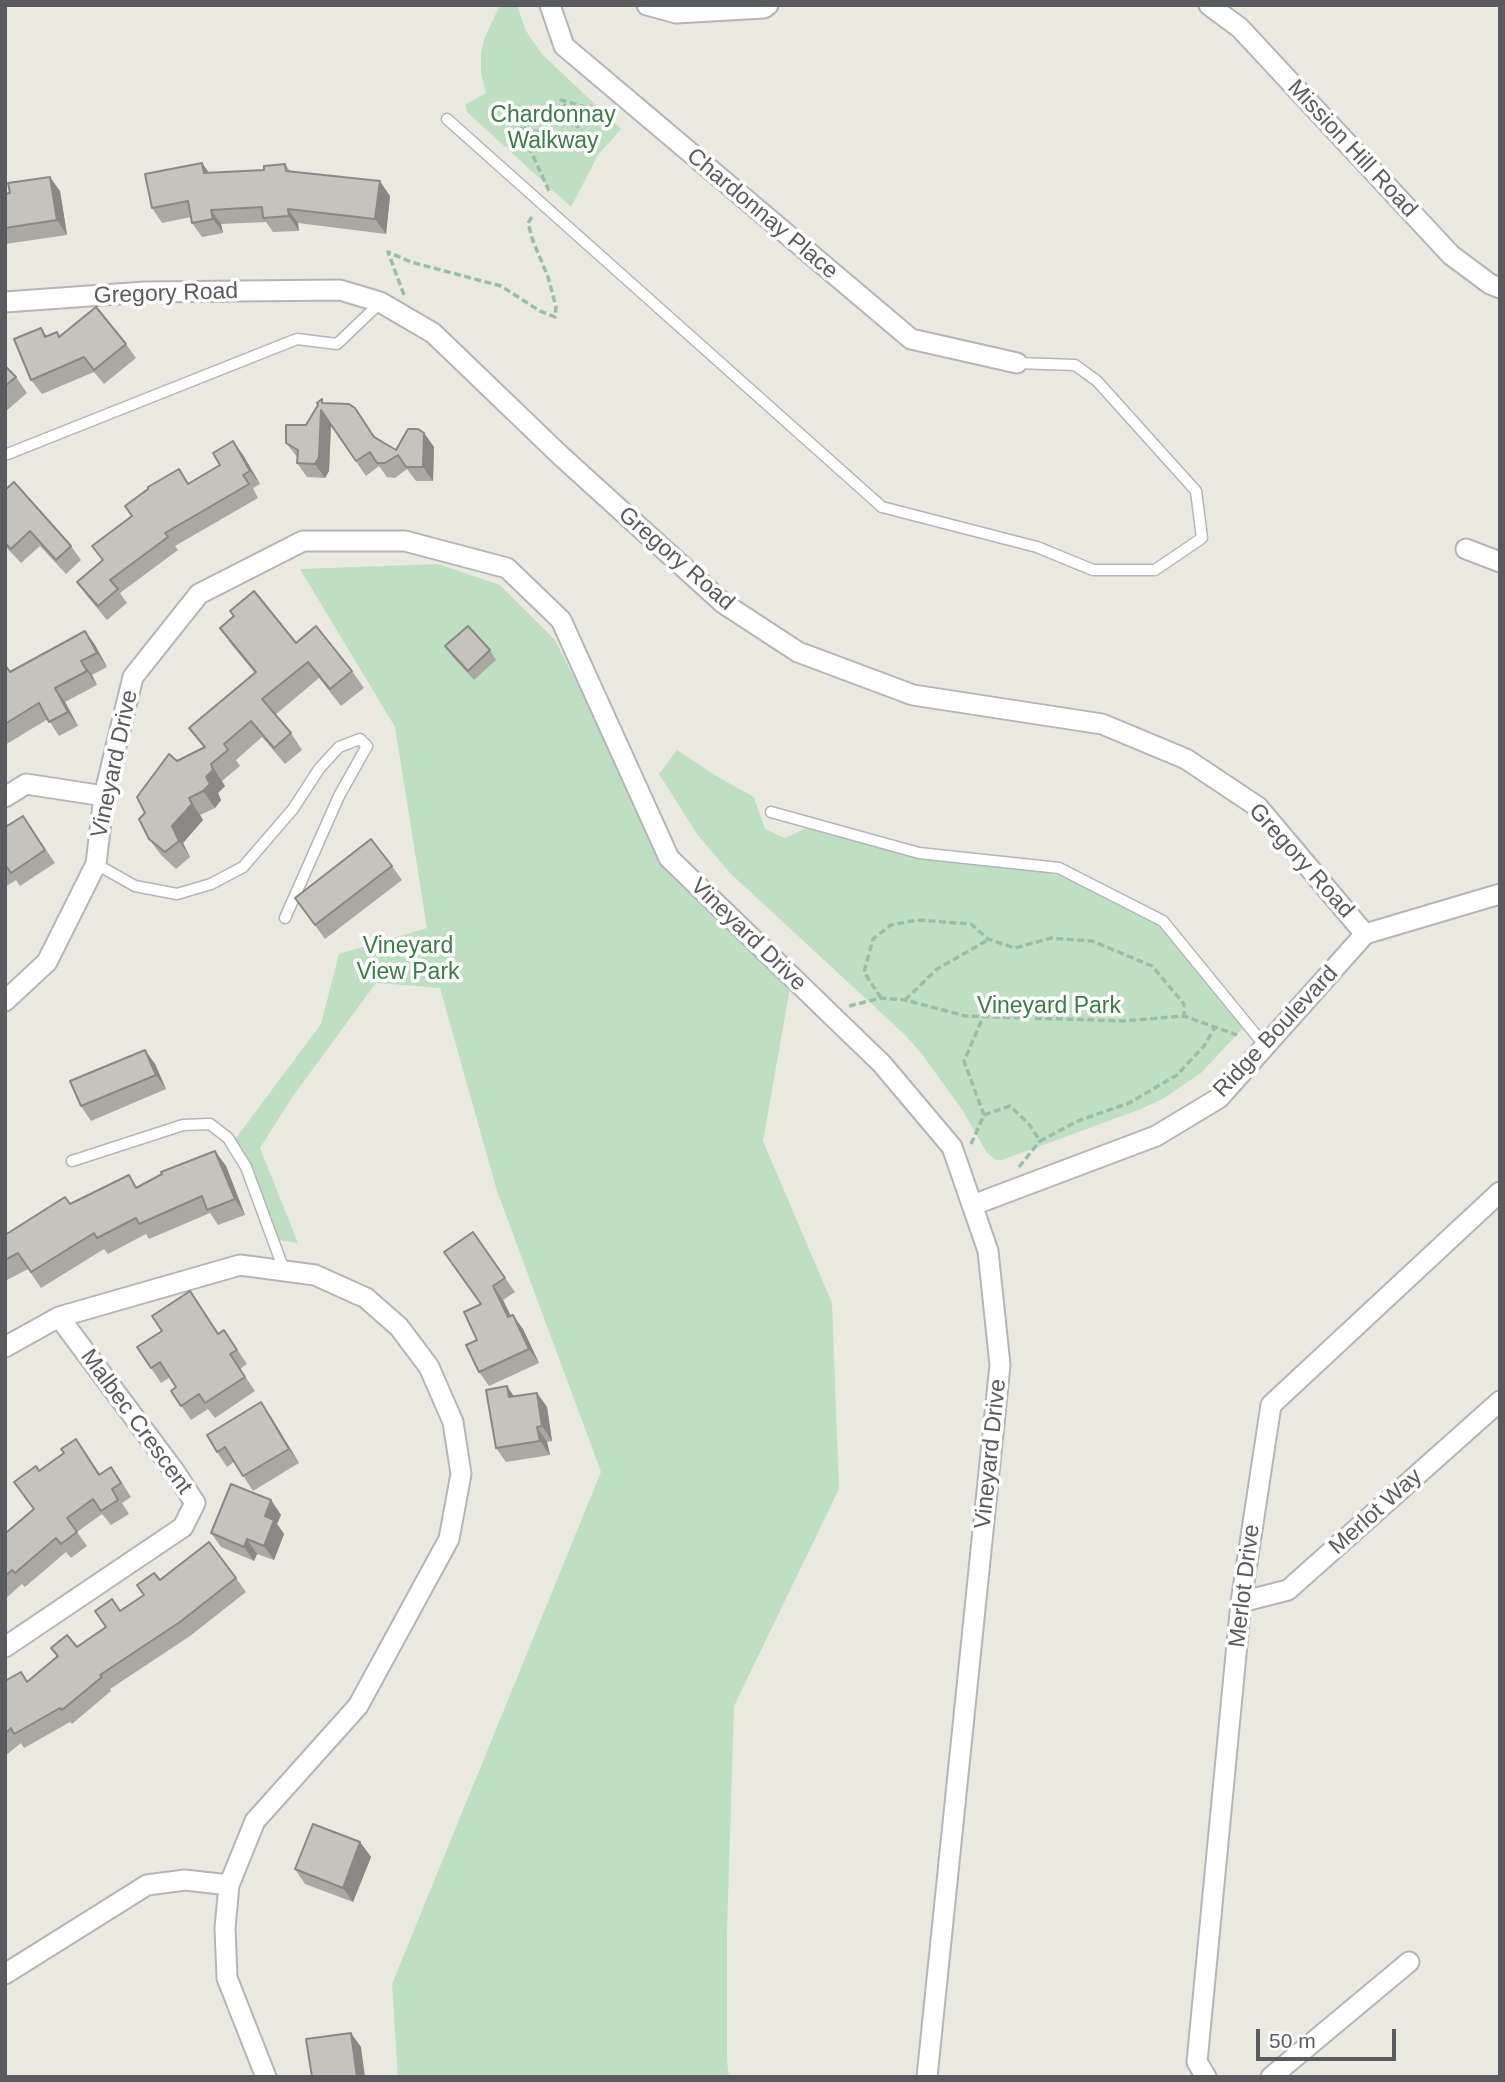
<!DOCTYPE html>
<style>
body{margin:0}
#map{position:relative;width:1505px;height:2082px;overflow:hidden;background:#eae9e0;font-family:Arial,sans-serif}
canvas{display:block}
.frame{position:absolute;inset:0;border:7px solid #595b5f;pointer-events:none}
.scale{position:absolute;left:1256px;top:2029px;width:140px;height:32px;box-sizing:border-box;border:4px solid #595b5f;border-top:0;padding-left:9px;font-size:21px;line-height:24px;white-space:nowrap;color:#595b5f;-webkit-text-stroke:5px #fff;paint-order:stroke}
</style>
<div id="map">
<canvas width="1505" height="2082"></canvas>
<div class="frame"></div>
<div class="scale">50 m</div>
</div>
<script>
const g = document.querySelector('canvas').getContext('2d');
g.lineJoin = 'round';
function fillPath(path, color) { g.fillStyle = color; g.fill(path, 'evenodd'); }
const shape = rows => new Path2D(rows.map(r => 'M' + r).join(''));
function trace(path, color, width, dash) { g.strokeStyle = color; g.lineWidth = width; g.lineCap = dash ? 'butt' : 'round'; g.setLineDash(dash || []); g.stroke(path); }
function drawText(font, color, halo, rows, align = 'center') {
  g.font = font + ' Arial,sans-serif'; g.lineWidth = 7; g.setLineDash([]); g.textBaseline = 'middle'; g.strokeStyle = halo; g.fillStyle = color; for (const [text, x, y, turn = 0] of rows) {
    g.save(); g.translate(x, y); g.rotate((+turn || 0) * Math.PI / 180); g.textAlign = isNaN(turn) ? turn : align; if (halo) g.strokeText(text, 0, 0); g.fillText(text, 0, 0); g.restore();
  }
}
fillPath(shape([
 [500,5,517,5,526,31,542,54,621,129,598,155,571,207,468,113,465,105,486,93,481,74,481,52,485,37],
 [438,564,500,585,555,640,677,880,790,988,763,1141,832,1303,839,1489,734,1706,727,1932,727,2061,729,2077,398,2077,392,1984,601,1472,497,1191,440,988,376,983,293,1096,260,1148,298,1243,279,1240,249,1167,233,1142,321,1024,339,954,427,928,395,727,300,569],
 [677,750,718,777,754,797,765,829,785,838,815,824,928,854,1039,871,1069,878,1143,914,1165,931,1184,949,1247,1024,1201,1073,1164,1098,1141,1109,1002,1160,996,1160,987,1153,963,1111,921,1053,904,1034,731,874,697,834,659,774]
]), '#bfdfc3');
const lane = shape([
 [447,119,882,507,1037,547,1093,570,1155,570,1202,538,1196,491,1097,381,1075,365,1017,363],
 [5,455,297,339,337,344,380,303],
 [771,812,919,853,1059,868,1163,921,1265,1046],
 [96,864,135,886,177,894,211,884,243,867,293,809,319,769,339,747,360,739,367,746,339,796,285,918],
 [72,1161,183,1125,210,1124,228,1138,246,1167,284,1270]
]);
const street = shape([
 [550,5,564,46,911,339,1017,363],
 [647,5,676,13,764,8,768,5],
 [1209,5,1240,28,1451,255,1490,284,1500,288],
 [5,302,145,292,340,290,380,302,433,333,561,456,723,603,798,652,913,695,1102,724,1186,759,1258,807,1365,934],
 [1466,549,1500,562],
 [5,797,26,784,104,796],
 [5,1001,47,962,96,864,104,796,133,677,199,594,303,541,405,541,507,568,561,620,669,858,882,1064,952,1147,988,1251,1000,1365,927,2077],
 [973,1205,1156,1136,1219,1098,1365,934,1500,894],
 [5,1347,59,1317,240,1265,315,1275,366,1298,399,1327,429,1367,453,1422,461,1474,449,1539,358,1706,255,1821,229,1885,225,1928,227,1978,266,2077],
 [1241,1602,1288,1590,1500,1401],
 [5,1647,183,1527,195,1503,175,1472,59,1317],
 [5,1974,147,1885,185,1880,229,1885],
 [1206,2077,1197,2062,1241,1602,1271,1405,1500,1192],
 [1271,2077,1409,1962]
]);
trace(lane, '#b3b5b9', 13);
trace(street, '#b3b5b9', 23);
trace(shape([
 [549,191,520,127,591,148,561,100,617,116],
 [404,295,388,252,411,262,501,286,540,311,555,317,556,307,548,277,533,241,528,223,534,214],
 [881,998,864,972,873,939,891,925,917,920,971,924,988,939,1015,948,1051,938,1092,941,1152,966,1184,1004,1184,1016],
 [905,1000,937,969,988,940],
 [849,1006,881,998,905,1000,966,1016,1124,1021,1184,1016,1237,1035],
 [984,1115,1010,1106,1029,1124,1040,1141,1078,1121,1129,1103,1177,1075,1204,1046,1215,1027],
 [971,1144,984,1115,964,1061,983,1017],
 [1019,1167,1040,1141]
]), '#9abfa9', 3.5, [7, 3.5]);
trace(lane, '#fff', 10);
trace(street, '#fff', 19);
fillPath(shape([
 [202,163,209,173,264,170,285,164,290,171,390,196,386,234,298,223,299,231,273,232,266,222,221,224,223,233,202,237,192,223,191,217,162,223,152,208],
 [60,191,67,235,5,244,5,194],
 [41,328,47,336,57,332,60,337,126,344,136,358,104,384,94,372,42,394,31,380],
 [5,366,16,377,27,393,5,412],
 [324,403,396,450,424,433,434,447,433,481,416,481,407,469,395,478,387,477,379,466,366,476,331,425,329,471,325,478,307,477,297,463,298,458,286,443,306,425],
 [233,441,243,455,260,484,253,488,258,498,175,546,178,550,120,593,127,603,107,620,87,596,77,582,103,561,189,483,220,465],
 [5,490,71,546,81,560,66,574,40,546,21,563,5,546],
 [220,628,296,643,352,671,364,688,341,706,319,678,275,715,291,733,302,750,285,764,262,737,236,760,240,766,222,781,225,786,218,793,221,800,215,808,200,815,203,820,183,843,190,857,176,869,161,855,149,839,145,813,204,748,189,728,255,673,231,644],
 [85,631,95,645,107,667,92,675,97,685,65,702,78,726,59,736,48,719,5,745,5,664,10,671],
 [445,646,490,650,496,660,474,680,452,656],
 [23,816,55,863,20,886,16,880,5,887,5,822,7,826],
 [392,866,402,880,325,939,295,898],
 [145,1050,155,1064,166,1089,91,1121,81,1106],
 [215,1151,226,1166,245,1215,218,1225,210,1213,149,1239,146,1234,108,1254,104,1249,41,1288,28,1269,5,1281,5,1235,70,1204,138,1187],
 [473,1232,515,1292,503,1300,511,1316,523,1329,539,1363,489,1386,479,1372,477,1340,481,1304],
 [190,1291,218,1333,224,1330,247,1364,240,1369,255,1391,215,1418,208,1409,191,1420,171,1391,176,1387,170,1377,161,1383,151,1368,162,1331],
 [507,1386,514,1397,537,1393,547,1407,552,1441,547,1442,550,1455,506,1462,496,1448],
 [271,1417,299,1463,253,1491,234,1462,227,1467,217,1452],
 [86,1453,100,1474,121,1481,131,1497,122,1503,129,1514,111,1525,102,1514,77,1532,87,1546,71,1558,66,1552,25,1587,22,1584,5,1599,5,1530,7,1532,34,1509,14,1482],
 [271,1500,281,1515,277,1524,284,1534,274,1560,257,1554,254,1561,221,1547,211,1533],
 [236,1578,246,1592,190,1636,110,1689,111,1691,72,1724,70,1722,24,1748,21,1743,5,1756,5,1681,28,1681,57,1657,51,1648,77,1647,106,1627,120,1611,144,1595,160,1580],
 [360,1842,371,1857,353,1902,305,1884,295,1869]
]), '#a9a8a3');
fillPath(shape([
 [202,163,212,177,204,173],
 [50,177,60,191,67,235,57,220],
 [380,181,390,196,386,234,375,219],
 [288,209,298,223,299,231,289,216],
 [211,210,221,224,223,233,213,219],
 [321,410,331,424,329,471,325,478,315,464],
 [424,433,434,447,433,481,423,467],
 [233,441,243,455,260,484,250,471],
 [85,631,95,645,107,667,97,653],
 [81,661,92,675,97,685,87,671],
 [55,688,65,702,78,726,68,712],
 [211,764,225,786,218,793,221,800,215,808,203,791],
 [189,798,203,820,183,843,190,857,179,841,172,826],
 [145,1050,155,1064,166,1089,156,1075],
 [215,1151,226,1166,245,1215,235,1199],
 [493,1286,503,1300,518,1331,508,1317],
 [513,1315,523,1329,539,1363,529,1349],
 [507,1386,517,1401,509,1397],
 [537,1393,547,1407,552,1441,542,1426],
 [261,1402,271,1417,299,1463,289,1449],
 [537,1427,547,1442,550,1455,540,1441],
 [271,1500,281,1515,277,1524,284,1534,274,1560,264,1546,265,1516],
 [247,1539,257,1554,254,1561,244,1547],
 [360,1842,371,1857,353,1902,343,1888],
 [351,2033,361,2047,365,2077,357,2077]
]), '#8a8884');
const building = shape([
 [202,163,204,173,264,170,264,166,285,164,286,171,380,181,375,219,288,209,289,216,263,218,262,207,211,210,213,219,192,223,188,201,152,208,145,174,202,163],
 [50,177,57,220,5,228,5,194,10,193,8,183,50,177],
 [96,307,126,344,94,370,84,357,31,380,14,339,41,328,45,337,57,332,59,337,96,307],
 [5,366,16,377,5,386,5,366],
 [322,399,322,403,349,404,355,408,374,437,396,450,408,429,418,429,424,433,423,467,406,467,398,455,385,463,377,463,370,452,356,461,321,410,319,457,315,464,297,463,298,450,286,443,286,425,306,425,318,405,317,403,322,399],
 [233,441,250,471,243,475,249,484,165,533,168,537,110,580,118,589,98,606,77,582,103,560,92,546,132,516,125,506,148,489,148,487,179,469,188,484,220,465,213,453,233,441],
 [14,482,71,546,56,560,30,531,11,549,5,543,5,490,14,482],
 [254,591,296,643,316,626,352,671,330,689,308,662,262,699,291,733,274,748,251,721,224,744,228,750,211,764,213,770,206,777,210,784,203,791,189,798,192,804,172,826,179,841,165,852,149,839,139,819,145,813,137,797,169,754,177,761,205,747,189,728,256,672,220,628,234,616,230,611,254,591],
 [468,626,490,650,468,671,445,646,468,626],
 [85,631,97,653,81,661,87,671,55,688,68,712,49,722,39,703,5,724,5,665,10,672,85,631],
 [23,816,45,850,11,873,7,867,5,868,5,822,7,826,23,816],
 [371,839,392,866,315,925,295,898,371,839],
 [145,1050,156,1075,81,1106,70,1081,145,1050],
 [215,1151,235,1199,207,1210,202,1196,139,1224,136,1218,97,1238,94,1233,31,1272,18,1253,5,1260,5,1235,65,1197,70,1204,129,1175,136,1188,162,1174,161,1172,215,1151],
 [473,1232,505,1278,493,1286,508,1317,513,1315,529,1349,479,1372,466,1345,477,1340,464,1312,481,1304,444,1252,473,1232],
 [190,1291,218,1334,224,1330,237,1350,230,1354,245,1377,205,1403,199,1394,181,1406,171,1391,176,1387,160,1362,151,1368,137,1347,162,1331,152,1316,190,1291],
 [507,1386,509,1397,537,1393,542,1426,537,1427,540,1441,496,1448,486,1390,507,1386],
 [261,1402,289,1449,243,1476,225,1447,217,1452,207,1435,261,1402],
 [76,1439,99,1475,111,1467,121,1483,112,1489,118,1500,101,1511,93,1499,67,1518,77,1532,61,1544,56,1538,15,1573,12,1570,5,1576,5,1530,7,1532,34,1509,14,1482,36,1466,39,1471,64,1453,61,1449,76,1439],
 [231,1484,271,1500,265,1516,274,1520,264,1546,247,1539,244,1547,211,1533,231,1484],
 [209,1542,236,1578,180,1622,100,1675,102,1677,62,1710,60,1708,14,1734,11,1728,5,1734,5,1681,21,1672,27,1682,58,1656,51,1648,67,1635,77,1647,106,1627,95,1611,112,1599,120,1611,144,1595,137,1585,154,1573,160,1580,209,1542],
 [313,1824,360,1842,343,1888,295,1869,313,1824],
 [351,2033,357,2077,312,2077,306,2039,351,2033]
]);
fillPath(building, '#c5c3bd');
trace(building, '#8a8884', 2);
drawText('23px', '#3d7b48', '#fff', [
 ["Chardonnay",553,116],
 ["Walkway",553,142],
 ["Vineyard",408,947],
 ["View Park",408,973],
 ["Vineyard Park",1049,1007]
]);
drawText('23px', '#595b5f', '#fff', [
 ["Mission Hill Road",1352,149,47],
 ["Chardonnay Place",762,214,40],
 ["Gregory Road",166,294,-2],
 ["Gregory Road",676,559,41],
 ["Vineyard Drive",115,764,-78],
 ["Gregory Road",1301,861,48],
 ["Vineyard Drive",748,935,44],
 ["Ridge Boulevard",1276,1032,-47],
 ["Malbec Crescent",136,1422,54],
 ["Vineyard Drive",991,1454,-84],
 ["Merlot Way",1376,1512,-42],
 ["Merlot Drive",1245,1586,-83]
]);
</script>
